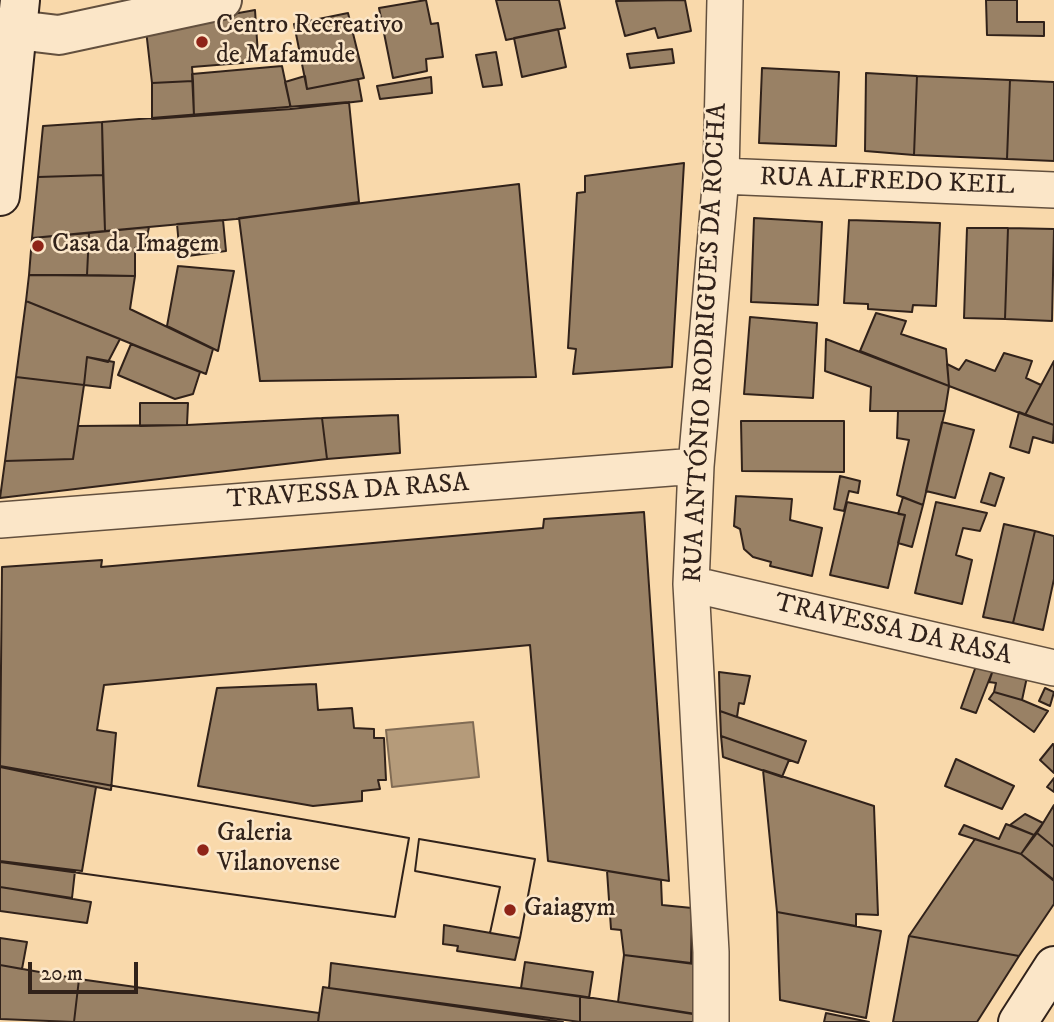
<!DOCTYPE html>
<meta charset="utf-8">
<style>
body{margin:0}
#map{position:relative;width:1054px;height:1022px;overflow:hidden;background:#f9d9ab;font-family:"IM FELL DW Pica",serif}
canvas{display:block}
.scale{position:absolute;left:28px;top:962px;width:110px;height:32px;box-sizing:border-box;border:4px solid #31221a;border-top:0;padding-left:9px;font-size:21px;line-height:24px;white-space:nowrap;color:#31221a;-webkit-text-stroke:5px #fbe6c8;paint-order:stroke}
</style>
<div id="map">
<canvas width="1054" height="1022"></canvas>
<div class="scale">20 m</div>
</div>
<script>
const g = document.querySelector('canvas').getContext('2d');
g.lineJoin = 'round';
function fillPath(path, color) { g.fillStyle = color; g.fill(path, 'evenodd'); }
const shape = rows => new Path2D(rows.map(r => 'M' + r).join(''));
function trace(path, color, width, dash) { g.strokeStyle = color; g.lineWidth = width; g.lineCap = dash ? 'butt' : 'round'; g.setLineDash(dash || []); g.stroke(path); }
function drawText(font, color, halo, rows, align = 'center') {
  g.font = font + ' "IM FELL DW Pica",serif'; g.lineWidth = 5; g.setLineDash([]); g.textBaseline = 'middle'; g.strokeStyle = halo; g.fillStyle = color; for (const [text, x, y, turn = 0] of rows) {
    g.save(); g.translate(x, y); g.rotate((+turn || 0) * Math.PI / 180); g.textAlign = isNaN(turn) ? turn : align; if (halo) g.strokeText(text, 0, 0); g.fillText(text, 0, 0); g.restore();
  }
}
const water = shape([
 [473,722,479,777,392,787,386,730,473,722]
]);
fillPath(water, '#b59b7a');
trace(water, '#806b54', 2);
const building = shape([
 [426,0,431,24,438,23,443,57,426,59,427,71,393,78,379,8,426,0],
 [496,0,559,0,565,28,506,40,496,0],
 [685,0,691,31,658,38,655,28,625,36,616,1,685,0],
 [986,0,1017,0,1017,22,1044,22,1044,36,987,35,986,0],
 [255,10,258,55,254,62,192,67,193,81,152,83,146,30,255,10],
 [348,13,364,78,307,89,294,24,348,13],
 [558,29,566,67,522,77,514,38,558,29],
 [672,49,674,63,630,68,627,54,672,49],
 [496,52,502,85,483,87,476,55,496,52],
 [282,66,291,109,194,116,192,74,282,66],
 [762,68,839,72,836,146,759,143,762,68],
 [866,73,917,76,914,155,865,151,866,73],
 [305,76,307,89,358,79,362,101,291,109,285,82,305,76],
 [917,76,1010,80,1007,159,914,155,917,76],
 [431,77,432,93,380,99,377,86,431,77],
 [1010,80,1054,82,1054,161,1007,159,1010,80],
 [193,81,194,116,152,119,152,83,193,81],
 [349,102,359,202,236,219,105,231,102,122,349,102],
 [102,122,103,175,38,177,43,126,102,122],
 [684,163,672,367,573,374,576,349,568,348,577,193,585,192,585,176,684,163],
 [103,175,105,231,32,238,38,177,103,175],
 [519,184,536,377,260,381,239,218,519,184],
 [754,218,822,222,818,305,751,302,754,218],
 [223,220,226,251,180,257,177,224,223,220],
 [849,220,940,223,936,306,913,305,912,312,868,309,868,304,844,303,849,220],
 [149,227,145,247,135,248,135,276,87,275,89,233,149,227],
 [967,228,1008,228,1005,319,964,318,967,228],
 [1008,228,1054,229,1052,321,1005,319,1008,228],
 [89,233,87,275,29,275,32,238,89,233],
 [178,266,234,271,218,351,167,326,178,266],
 [29,275,135,276,130,309,213,349,206,374,26,301,29,275],
 [26,301,120,339,108,362,87,357,84,385,16,377,26,301],
 [876,313,906,321,901,334,946,349,949,386,860,351,876,313],
 [750,317,817,323,813,398,744,394,750,317],
 [826,339,949,386,945,411,870,411,871,387,825,371,826,339],
 [131,344,200,372,193,394,175,399,118,375,131,344],
 [1004,353,1032,361,1026,378,1041,385,1025,415,949,386,947,364,959,370,966,360,995,371,1004,353],
 [87,357,114,362,110,388,84,385,87,357],
 [1054,361,1054,425,1025,415,1054,361],
 [16,377,84,385,73,459,5,461,16,377],
 [140,403,188,403,187,425,140,426,140,403],
 [898,411,945,411,923,505,897,495,909,440,897,438,898,411],
 [1019,412,1054,425,1053,443,1033,437,1029,453,1010,447,1019,412],
 [398,415,400,453,327,459,322,418,398,415],
 [322,418,327,459,0,498,5,461,73,459,78,426,187,425,322,418],
 [741,421,844,421,844,472,742,471,741,421],
 [942,422,974,430,955,498,926,491,942,422],
 [990,473,1004,478,995,506,981,502,990,473],
 [840,476,860,481,858,493,849,491,844,511,834,509,840,476],
 [736,496,792,499,790,520,822,528,812,576,770,566,771,562,753,557,744,549,740,529,734,526,736,496],
 [903,497,923,505,912,547,898,543,905,515,898,514,903,497],
 [847,502,905,515,888,588,830,575,847,502],
 [936,502,987,513,980,531,963,528,956,555,972,560,962,604,915,593,936,502],
 [644,512,669,881,548,861,530,645,104,685,97,730,116,733,111,790,0,767,2,567,102,560,101,567,543,528,544,519,644,512],
 [1004,524,1035,531,1013,623,983,617,1004,524],
 [1035,531,1054,536,1054,579,1043,630,1013,623,1035,531],
 [976,666,993,670,976,713,961,708,976,666],
 [993,670,1027,677,1022,700,994,692,996,683,989,682,993,670],
 [719,672,750,676,744,704,739,703,737,717,720,711,719,672],
 [316,684,318,710,352,708,354,728,374,729,374,738,384,738,386,780,378,780,380,789,362,791,362,801,313,806,198,786,217,688,316,684],
 [1045,688,1054,692,1050,706,1039,701,1045,688],
 [994,692,1022,700,1048,711,1034,732,989,699,994,692],
 [720,711,806,741,798,763,721,736,720,711],
 [721,736,789,760,782,777,723,757,721,736],
 [1053,744,1054,745,1054,773,1040,760,1053,744],
 [956,759,1014,786,1002,809,945,786,956,759],
 [0,766,409,838,395,917,0,862,0,766],
 [0,766,409,838,395,917,0,862,0,766],
 [0,767,96,787,82,871,0,861,0,767],
 [763,770,874,806,878,915,856,914,856,926,777,912,763,770],
 [1054,778,1054,792,1047,787,1054,778],
 [1054,805,1054,847,1037,833,1054,805],
 [1025,814,1043,823,1034,835,1010,825,1025,814],
 [1006,824,1034,835,1021,854,959,834,964,825,999,839,1006,824],
 [1037,833,1054,847,1054,881,1021,854,1037,833],
 [419,839,535,859,520,938,490,933,500,887,415,871,419,839],
 [419,839,535,859,520,938,490,933,500,887,415,871,419,839],
 [975,839,1021,854,1054,880,1054,904,1019,956,909,936,975,839],
 [0,861,75,871,72,898,0,887,0,861],
 [607,871,661,880,662,905,692,908,691,963,624,955,621,930,611,929,607,871],
 [0,887,91,902,87,923,0,911,0,887],
 [777,912,881,931,866,1018,780,1000,777,912],
 [444,925,520,938,515,960,457,951,458,946,443,944,444,925],
 [909,936,1019,956,977,1022,893,1022,909,936],
 [0,938,27,942,22,969,0,965,0,938],
 [624,955,702,965,705,1016,618,1002,624,955],
 [525,962,593,972,589,998,521,988,525,962],
 [331,963,580,996,580,1022,329,988,331,963],
 [0,965,79,979,74,1022,0,1019,0,965],
 [79,979,319,1013,318,1022,74,1022,79,979],
 [323,987,329,988,563,1022,318,1022,323,987],
 [580,996,696,1014,696,1022,580,1022,580,996],
 [826,1013,869,1022,824,1022,826,1013]
]);
fillPath(building, '#998165');
trace(building, '#31221a', 2);
const minor = shape([
 [721,176,1054,190],
 [0,520,696,466],
 [691,584,1054,668],
 [711,1022,711,952,691,584,696,466,721,176,725,0]
]);
const tertiary = shape([
 [17,30,59,35,222,0]
]);
const secondary = shape([
 [0,196,20,0],
 [1018,1022,1054,966]
]);
trace(minor, '#63503e', 38);
trace(tertiary, '#63503e', 42);
trace(secondary, '#31221a', 42);
trace(minor, '#fbe6c8', 35);
trace(tertiary, '#fbe6c8', 38);
trace(secondary, '#fbe6c8', 38);
for (const [x, y, r, color] of [
 [202,42,7,"#8f2418"],
 [38,246,7,"#8f2418"],
 [203,850,7,"#8f2418"],
 [510,910,7,"#8f2418"]
]) { const dot = new Path2D(); dot.arc(x, y, r, 0, 2 * Math.PI); g.fillStyle = color; g.fill(dot); trace(dot, '#fbe6c8', 2.5); }
drawText('26px', '#31221a', '#fbe6c8', [
 ["Centro Recreativo",216,27],
 ["de Mafamude",216,57],
 ["Casa da Imagem",52,246],
 ["Galeria",217,835],
 ["Vilanovense",217,865],
 ["Gaiagym",524,910]
], 'left');
drawText('26px', '#31221a', '#fbe6c8', [
 ["RUA ALFREDO KEIL",887,183,2],
 ["RUA ANTÓNIO RODRIGUES DA ROCHA",707,343,-87],
 ["TRAVESSA DA RASA",348,493,-4],
 ["TRAVESSA DA RASA",893,631,13]
]);
</script>
